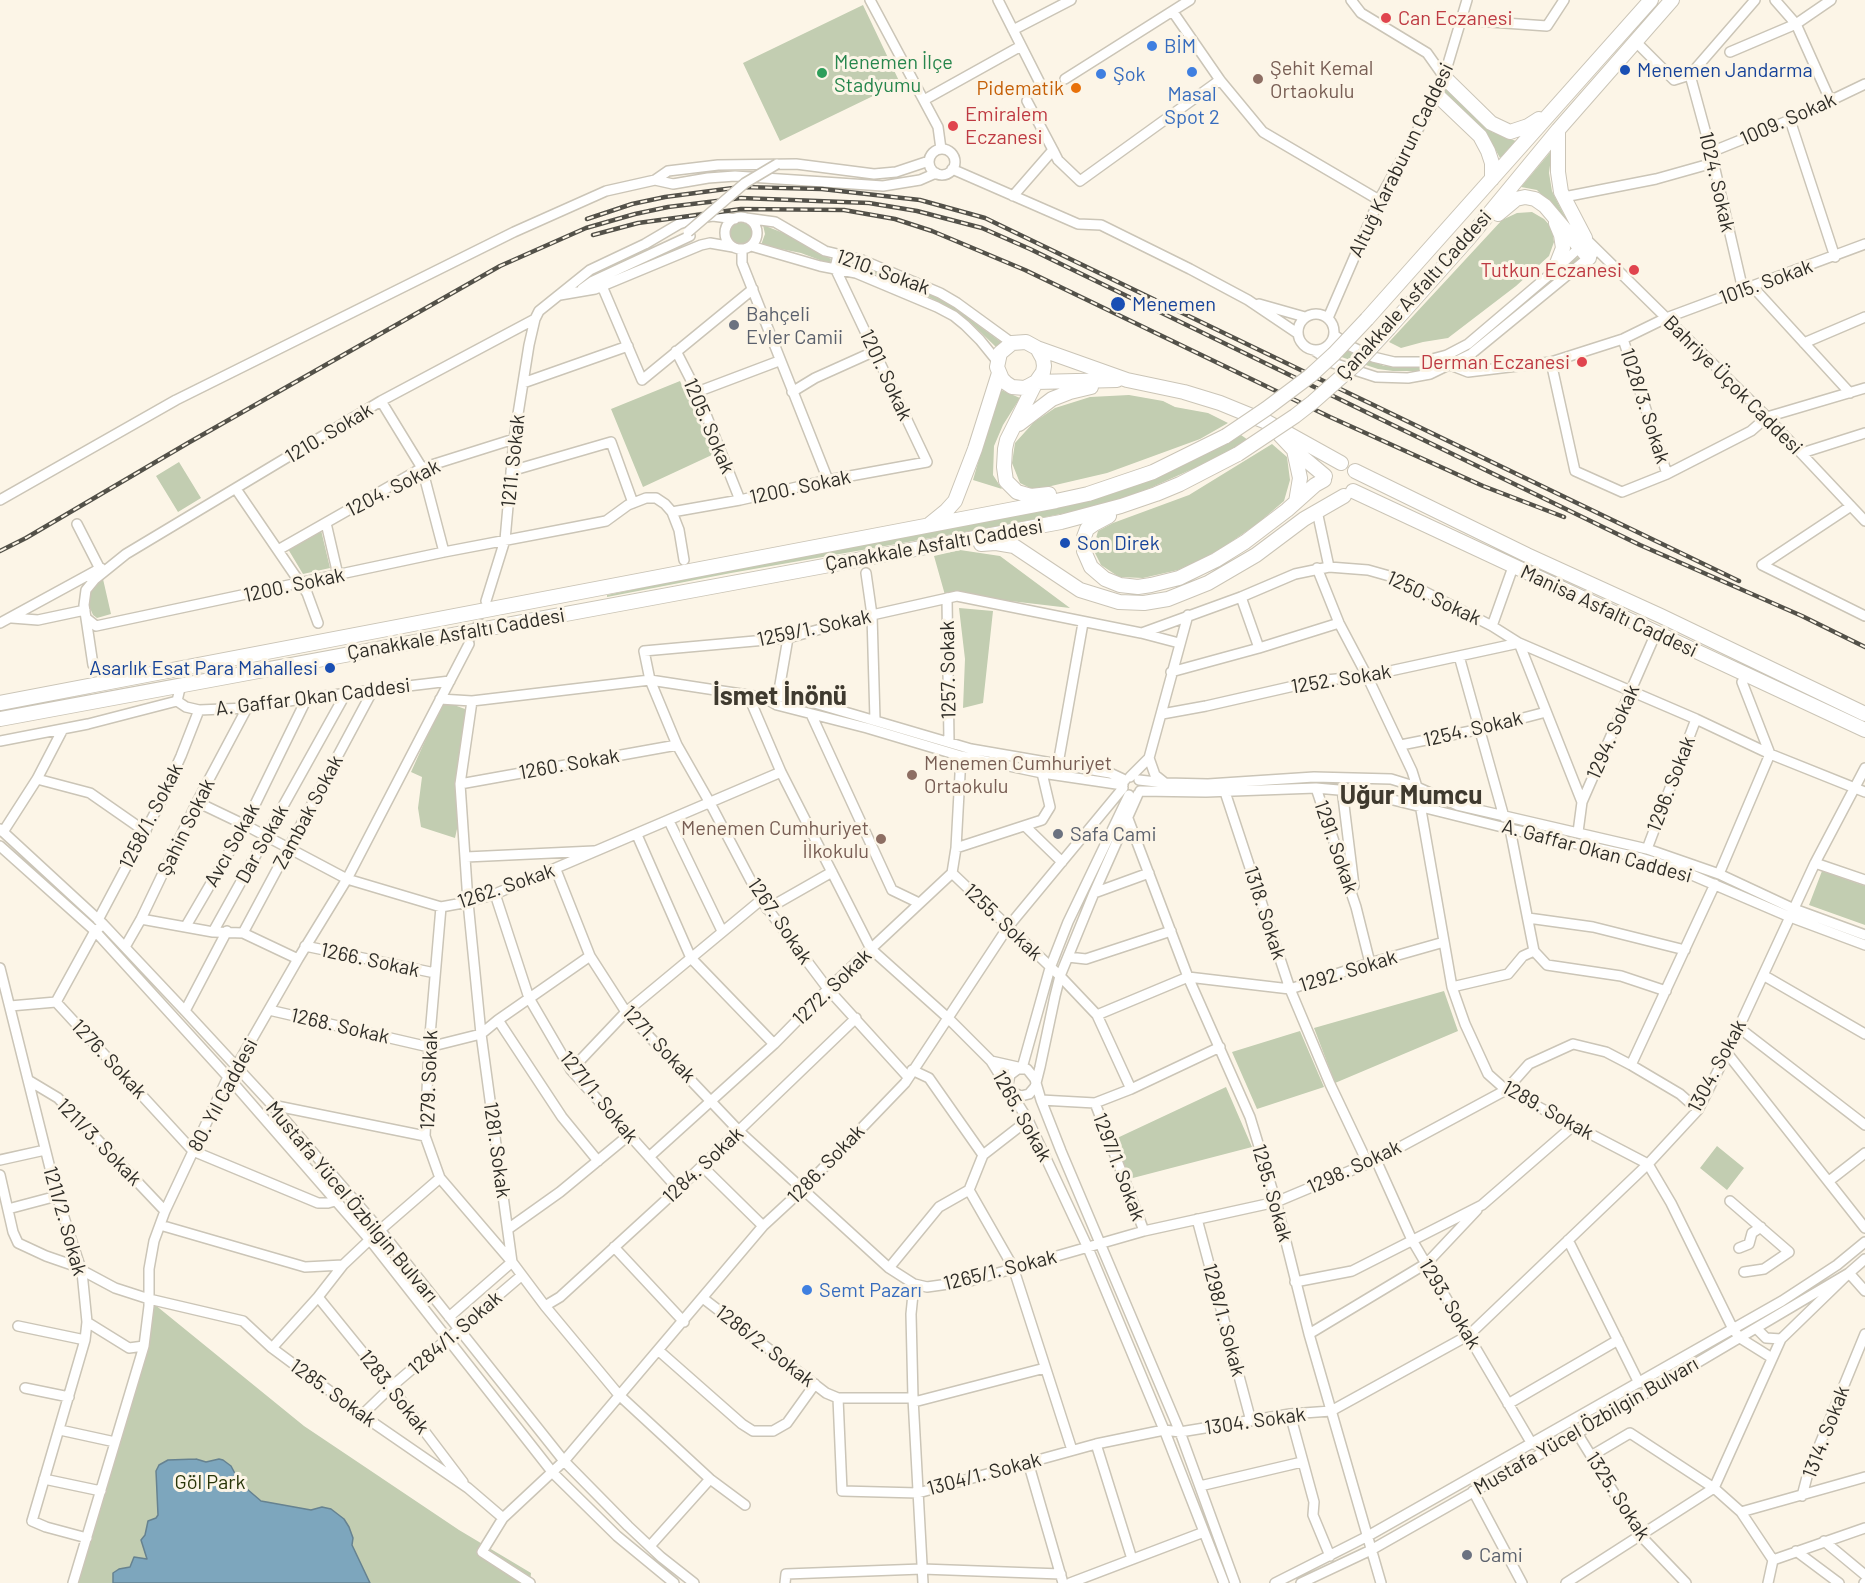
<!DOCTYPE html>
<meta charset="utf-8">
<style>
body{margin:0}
canvas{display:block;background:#fcf5e7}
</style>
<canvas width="1865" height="1583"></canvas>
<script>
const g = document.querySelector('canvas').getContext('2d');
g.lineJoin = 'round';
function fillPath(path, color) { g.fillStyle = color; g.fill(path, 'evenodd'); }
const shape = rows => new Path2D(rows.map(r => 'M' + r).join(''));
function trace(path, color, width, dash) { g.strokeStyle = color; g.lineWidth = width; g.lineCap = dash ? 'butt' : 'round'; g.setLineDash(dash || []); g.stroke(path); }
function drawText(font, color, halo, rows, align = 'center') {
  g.font = font + ' Barlow,sans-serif'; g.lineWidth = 6; g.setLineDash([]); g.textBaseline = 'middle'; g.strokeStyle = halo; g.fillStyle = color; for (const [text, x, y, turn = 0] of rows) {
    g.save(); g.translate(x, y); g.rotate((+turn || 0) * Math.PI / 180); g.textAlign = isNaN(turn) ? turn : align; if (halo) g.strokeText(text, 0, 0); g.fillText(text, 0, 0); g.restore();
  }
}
fillPath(shape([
 [863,5,900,83,780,141,743,63],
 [1446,88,1492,132,1516,141,1500,158,1488,136,1444,91],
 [1552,150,1549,173,1552,191,1563,213,1575,231,1537,190,1521,187],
 [1532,212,1544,219,1552,228,1554,242,1549,256,1516,286,1448,338,1423,342,1401,348,1389,342,1502,220,1517,213],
 '729 233a12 12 0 1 1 24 0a12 12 0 1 1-24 0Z',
 [763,225,791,236,831,259,830,264,801,253,761,245,765,234],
 [1582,256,1474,349,1436,368,1423,371,1393,371,1378,369,1332,354,1337,342,1356,354,1384,366,1423,367,1446,360,1485,335,1578,257],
 [860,265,944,300,1001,342,997,348,969,321,945,305,908,287,859,268],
 [680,381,714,454,643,487,611,409],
 [999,389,1020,398,1003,425,994,446,993,475,1002,489,973,480],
 [1129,395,1163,401,1175,407,1208,413,1228,423,1200,439,1107,473,1034,490,1020,483,1012,463,1015,443,1034,422,1055,408,1090,397],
 [1241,435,1248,440,1217,458,1148,489,1097,507,1005,525,731,573,607,597,607,595,673,581,1055,508,1093,498,1161,475],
 [1272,444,1287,457,1290,480,1284,501,1257,524,1215,553,1178,570,1143,578,1119,577,1101,565,1093,549,1098,531,1113,523,1189,495],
 [179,462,201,498,178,512,156,476],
 [321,530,330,568,303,574,288,549],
 [960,550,1000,556,1070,608,959,595,945,595,934,556],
 [103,579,111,614,97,618,93,615,87,601,88,592,95,584],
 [959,608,993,611,983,703,963,708,965,659],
 [443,701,465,709,468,715,457,829,455,838,421,827,418,808,422,777,411,772],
 [1822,871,1865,886,1865,925,1809,905],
 [1444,991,1458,1031,1335,1083,1314,1028],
 [1300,1031,1324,1087,1257,1109,1232,1052],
 [1226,1087,1252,1147,1129,1179,1115,1139],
 [1717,1146,1744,1168,1727,1190,1700,1168],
 [154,1304,304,1426,459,1530,531,1573,530,1583,76,1583]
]), '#c2cdb1');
const water = shape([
 [196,1459,206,1462,219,1459,223,1460,231,1466,240,1483,261,1501,311,1510,322,1507,331,1509,344,1519,349,1527,353,1538,352,1545,370,1583,113,1583,113,1573,119,1569,130,1567,134,1557,147,1559,141,1540,145,1535,148,1521,156,1518,158,1515,156,1471,159,1465,168,1460,196,1459]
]);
fillPath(water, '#7da6bd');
trace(water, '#668290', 1.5);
trace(shape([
 [469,644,483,608]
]), '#d3cdc1', 9, [9, 4.5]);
const minor = shape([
 [870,0,938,127,941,149],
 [998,0,1044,91],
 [1351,0,1361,13,1427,53,1444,77],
 [1775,0,1796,24,1831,102],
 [1173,12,1220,80,1263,132,1379,200],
 [1462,20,1547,26,1564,0],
 [1013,30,1071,0],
 [1635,41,1674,80,1690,75,1755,0],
 [1730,52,1796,24,1831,0],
 [1690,75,1711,152,1743,290],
 [1065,79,1190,0],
 [924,100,1021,46],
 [1027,101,1053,150],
 [1790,120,1835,257],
 '929 162a13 13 0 1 1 26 0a13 13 0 1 1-26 0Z',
 [1711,152,1790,120,1865,84],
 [952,169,1078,224,1101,225,1190,269,1248,300,1297,333],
 [655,180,668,171,718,165,796,164,874,174,896,172,929,161],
 [1013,196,1053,150,1058,160,1080,181,1220,80],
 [1564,197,1656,179,1713,163],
 '725 233a16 16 0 1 1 32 0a16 16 0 1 1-32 0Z',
 [746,218,775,222,825,251,862,260,940,293,957,303,1012,343],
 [751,246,820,266,856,273,937,307,954,316,965,325,980,340,997,361],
 [742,249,742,263,828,480],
 [602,286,642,380,753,289],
 [1752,286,1850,393],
 [582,289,593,281,690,236],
 [560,295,595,289,701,245,710,243,733,247],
 [1259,304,1305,317],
 '1298 332a18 18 0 1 1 36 0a18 18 0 1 1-36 0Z',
 [1328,318,1379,200,1437,95,1444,77,1467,0],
 [1334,335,1350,346,1373,357,1394,362,1421,362,1447,355,1468,344,1554,271,1581,246,1585,238,1767,417,1865,521],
 [1623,339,1667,474],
 [1804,343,1865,317],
 [676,351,697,392,740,500],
 [1315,351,1333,363,1376,377,1408,378,1430,374,1471,354,1593,254],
 [1551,362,1575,471,1622,492,1667,474,1751,431,1767,417,1865,388],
 [1450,365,1468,372,1551,362,1623,339,1666,318,1865,244],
 [523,383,628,346],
 [697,392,779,361],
 [792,392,815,378,875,351],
 [381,401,422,468,444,552],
 [1802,453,1865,433],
 [511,471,611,442,633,503],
 [236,489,307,593,318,623],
 [0,500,176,400,514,232,606,191,655,180,673,184,708,178,735,176,883,186,920,180,936,173],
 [1851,506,1762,565,1865,616],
 [1317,511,1329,567],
 [672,512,740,500,828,480,927,462,835,268,838,255],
 [326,523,338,575],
 [77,524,100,569],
 [278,550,422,468,514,439],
 [1317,568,1339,623,1367,676,1412,771,1417,787,1452,987,1465,1024,1488,1074,1506,1090,1648,1164,1671,1203,1733,1329,1740,1338,1772,1358],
 [866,573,872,615,875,720],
 [1241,597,1259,648,1339,623],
 [947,598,949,742],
 [486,601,505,540,514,439,529,345,535,319,539,311,590,270,645,244,679,224,693,219,713,216,735,219],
 [12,618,38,620,85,610],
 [86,618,96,626,444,552,570,528,606,521,628,505,646,498,656,498,665,504,672,512,679,530,684,560],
 [0,623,101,568],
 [1492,626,1513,567],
 [1142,633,1241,597,1295,574,1329,567,1368,570,1400,579,1492,626,1519,643,1696,719,1770,754,1865,792],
 [1519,643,1582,802],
 [1459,656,1504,817],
 [93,665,84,605,86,590,95,579,126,554,381,401,535,319],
 [1171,672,1259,648],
 [181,684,177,701,186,707,199,710,247,708,307,698,450,681],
 [748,695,781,772,871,949,948,1018,991,1061,1028,1120,1088,1248,1167,1437,1224,1583],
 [778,696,788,638],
 [765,698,777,705,867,728,961,756,1042,773,1123,785],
 [440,699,472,701,650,680,748,695,765,698,778,696,811,702,971,749,1110,773,1125,780],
 [472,701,460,784,468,902,481,1034,512,1262,545,1306,619,1395,710,1479,745,1505],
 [811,714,892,890,919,903],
 [1162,714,1206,706,1294,686,1326,680,1367,676,1519,643],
 [0,741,88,724,177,701],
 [1401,745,1481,729,1546,712],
 [961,756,956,848,952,873,1060,976,1097,1015,1188,977,1290,989,1370,963,1444,942],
 [1149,758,1155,775,1165,783],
 [1058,764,1083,623],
 [1130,777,1149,758,1188,615],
 [37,779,90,793,146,832],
 [1139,780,1165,783,1208,784,1314,777,1391,779,1417,787,1457,805,1647,849,1719,874,1794,909,1865,935],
 [460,784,677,745],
 [1316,788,1356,907,1370,963],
 [1342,789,1354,886],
 [1140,791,1206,792,1316,788,1361,792,1510,829,1641,858,1678,869,1790,917,1865,945],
 [1225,792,1290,989,1330,1084,1368,1164],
 [1138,794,1094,893,1060,976,1055,996,1040,1067,1035,1087,1029,1094,1021,1096,1012,1092,1008,1084,1010,1075,1018,1069,1027,1069,1035,1079,1036,1083,1041,1100,1061,1151,1180,1432,1235,1583],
 [197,802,245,825,347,879,441,907,468,902,495,894,781,772],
 [1127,816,1188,977,1250,1117,1276,1202,1309,1334,1381,1583],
 [669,821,722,931],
 [1025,826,1062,862],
 [0,829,103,924,185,1011,272,1105,380,1230,564,1461,628,1526,661,1557,694,1583],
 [3,832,37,779,63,729],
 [1578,832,1582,802,1656,633],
 [637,835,691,958,774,1044],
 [0,846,95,931,228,1077,370,1240,553,1473,617,1536,674,1583],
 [956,848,1042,820,1050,807,1042,773],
 [1647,849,1696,719],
 [466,857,594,851],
 [1815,863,1865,880],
 [556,870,590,956,626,1012,740,1132,889,1268,914,1284,927,1287,970,1281,1144,1231,1276,1202,1376,1160,1506,1090,1529,1064,1573,1044,1606,1052,1631,1065,1680,1094,1698,1110],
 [1719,874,1770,754,1742,682],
 [1094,893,1149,873],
 [495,894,529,998,571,1070,678,1189],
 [441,907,429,1047,425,1136,440,1178,512,1262],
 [767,909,832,872],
 [1528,918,1593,927,1685,950],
 [141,919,213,932,243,933,298,959],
 [98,920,158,807,181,756,199,710],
 [186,926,245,825,307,698],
 [213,932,346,693],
 [243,933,373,690],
 [305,946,435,973],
 [125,947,141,919,197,802,247,708],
 [1534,951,1547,965,1621,976,1666,991],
 [1068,957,1086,959,1171,931],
 [0,968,57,1196,82,1272,87,1322,85,1340,32,1521,46,1527,87,1538],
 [1763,975,1865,1034],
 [1452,987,1508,974,1523,956,1534,951,1510,829],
 [56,1002,95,931,99,928],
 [10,1006,56,1002,193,1151,318,1203,328,1203,335,1201],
 [269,1010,429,1047,481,1034,498,1020,562,1117,598,1161],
 [185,1011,227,931],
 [1097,1015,1131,1089],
 [498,1020,590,956],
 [1738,1027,1865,1125],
 [1727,1053,1865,1228],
 [991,1061,1022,1068,1050,968,1068,922,1129,795],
 [1631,1065,1715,884],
 [571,1070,626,1012,761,900],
 [912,1070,929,1078,983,1155],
 [908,1077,828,989,761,900,710,803,677,745,650,680,644,651,788,638,872,615,957,596,1141,633,1179,643],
 [28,1080,58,1098,165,1211],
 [1041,1100,1095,1103,1131,1089,1220,1047],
 [1095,1103,1144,1231],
 [272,1105,425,1136],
 [983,1155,969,1190,1013,1267,1072,1450],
 [983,1155,1028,1120],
 [649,1157,774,1044,828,989,952,873],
 [0,1160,45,1150],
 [1376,1160,1412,1240,1532,1444],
 [702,1166,763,1226],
 [0,1175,13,1232,18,1243,46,1256,72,1265,115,1288,149,1299,243,1321,272,1348,362,1415,468,1488,503,1518],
 [1829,1181,1865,1153],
 [1730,1201,1789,1252,1764,1269,1744,1272],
 [8,1209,57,1196],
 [1197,1219,1251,1421],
 [160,1225,305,1267,343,1265],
 [508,1229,560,1192,629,1135],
 [1568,1240,1639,1383],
 [614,1247,684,1322],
 [1739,1248,1749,1244,1752,1233,1761,1227],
 [889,1268,939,1207,969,1190],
 [1295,1282,1352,1271,1482,1205,1573,1126],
 [914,1284,911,1314,913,1398,923,1583],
 [318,1297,391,1387,463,1482],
 [704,1299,826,1393,838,1398,913,1398],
 [545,1306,560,1297,678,1189,856,1018],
 [449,1317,512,1262],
 [87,1322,129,1348,144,1346],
 [18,1326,85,1340],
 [1757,1329,1766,1338,1781,1339],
 [1309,1334,1427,1263,1477,1210],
 [272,1348,318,1297,343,1265,380,1230,440,1178],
 [658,1350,742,1424,753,1431,773,1431,787,1423,815,1384],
 [25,1388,69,1397],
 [838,1398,842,1491,918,1493,1096,1444,1164,1430,1180,1432,1290,1414,1331,1411,1469,1335,1648,1164,1698,1110,1727,1053,1815,863,1865,768],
 [914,1402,1045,1368],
 [1508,1404,1618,1340],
 [1290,1414,1314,1502,1313,1515,1330,1556],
 [362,1415,391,1387,521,1276],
 [60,1430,115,1442],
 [1577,1433,1640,1535,1686,1583],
 [1096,1444,1132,1559],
 [1591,1456,1630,1433,1714,1488,1741,1512,1773,1560],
 [1028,1462,1063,1583],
 [44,1479,101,1491],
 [1200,1486,1302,1462],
 [1473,1491,1522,1583],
 [1802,1496,1808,1473,1865,1334],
 [1741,1512,1865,1477],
 [1824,1541,1865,1575],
 [650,1546,710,1479],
 [1796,1551,1839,1583],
 [73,1583,144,1346,149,1306,149,1269,154,1241,165,1211,228,1077,236,1067,298,959,347,879,469,644],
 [530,1583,482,1552,503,1518,564,1461,763,1226,802,1190,905,1083,1008,927,1123,788],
 [785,1583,786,1574,922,1569,1061,1574],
 [1070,1583,1204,1532],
 [1275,1583,1368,1536,1782,1301,1837,1265,1865,1242],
 [1301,1583,1371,1550,1607,1416,1849,1273,1865,1259],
 [1566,1583,1714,1488,1781,1339,1849,1273,1865,1291],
 [1768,1583,1773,1560,1865,1528],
 [1864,1583,1865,1582]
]);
const highway = shape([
 [1444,77,1491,123,1510,132,1528,126,1539,119],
 [1437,95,1480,136,1488,151,1492,163,1492,179],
 [1558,130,1558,172,1561,192,1585,238],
 [1498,214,1516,199,1525,197,1535,199,1545,206,1589,258],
 [1554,271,1563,248,1561,235,1556,223],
 [1367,319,1651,0],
 [1389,328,1469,238,1558,130,1672,0],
 [1037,348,1043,359,1044,366,1043,372,1036,382,1025,388,1012,387,1006,383,1002,379,997,367,1000,353,1012,343,1026,342,1037,348,1127,380,1184,392,1220,403,1269,423,1341,463],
 [1019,424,1052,399,1070,392,1091,387],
 [1278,433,1294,450,1325,476],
 [1294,450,1300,478,1296,502],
 [1355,471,1527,555,1661,616,1865,714],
 [1353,491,1865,730],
 [1049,494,1031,496,1017,492,1006,481,1004,467,1005,449,1007,440,1036,382,1117,380],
 [1109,516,1094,524,1087,529,1084,537,1084,551,1091,567,1105,579,1120,585,1138,587,1151,585,1179,578,1216,560,1245,542,1287,510,1315,485,1324,480],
 [930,524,946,511,955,501,975,449,999,373],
 [981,544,996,543,1014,546,1080,590,1119,602,1144,603,1168,599,1208,583,1256,555,1304,519,1344,496],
 [0,703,1056,501,1088,494,1153,472,1226,436],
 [0,719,1061,522,1121,506,1156,494,1180,484,1238,454]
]);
trace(minor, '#cbc5b7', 12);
trace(highway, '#cbc5b7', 16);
trace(minor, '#fff', 9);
trace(highway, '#fff', 14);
const rail = shape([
 [587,219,632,204,665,197,741,187,822,189,920,200,985,218,1739,581],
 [593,235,638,223,741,209,844,210,895,219,932,231,1025,270,1330,417,1483,486,1564,517],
 [0,551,26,538,188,443,500,266,586,228,635,214,668,207,741,198,869,203,917,211,982,228,1030,249,1640,545,1802,616,1865,647]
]);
trace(rail, '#535149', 4.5);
trace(rail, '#fcf5e7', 2, [7]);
const minorBridge = shape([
 [688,232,745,183,777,164]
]);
const highwayBridge = shape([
 [1226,436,1266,409,1310,376,1334,354,1367,319],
 [1238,454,1295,416,1313,402,1357,363,1389,328]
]);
trace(minorBridge, '#cbc5b7', 12, []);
trace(highwayBridge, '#cbc5b7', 16, []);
trace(minorBridge, '#fff', 9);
trace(highwayBridge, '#fff', 14);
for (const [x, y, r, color] of [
 [1386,18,6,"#e0444e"],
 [1152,46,6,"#3f7fe0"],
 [1625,70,6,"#1a4fb4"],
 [1192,72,6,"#3f7fe0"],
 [822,73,6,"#2e9e5b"],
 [1101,74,6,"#3f7fe0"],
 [1258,79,6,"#8d6e63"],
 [1076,88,6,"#e8710a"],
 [953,126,6,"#e0444e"],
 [1634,270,6,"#e0444e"],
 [1118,304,8,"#1a4fb4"],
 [734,325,6,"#6b7280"],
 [1582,362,6,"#e0444e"],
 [1065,543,6,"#1a4fb4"],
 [330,668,6,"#1a4fb4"],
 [912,775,6,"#8d6e63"],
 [1058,834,6,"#6b7280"],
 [881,839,6,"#8d6e63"],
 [807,1290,6,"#3f7fe0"],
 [1467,1555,6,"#6b7280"]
]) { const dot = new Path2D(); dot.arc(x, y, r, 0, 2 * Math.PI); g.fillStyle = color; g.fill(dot); trace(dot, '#fcf5e7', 2); }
drawText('20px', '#be3a42', '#fcf5e7', [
 ["Can Eczanesi",1398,18],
 ["Emiralem",965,114],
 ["Eczanesi",965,137],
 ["Tutkun Eczanesi",1622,270,"right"],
 ["Derman Eczanesi",1570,362,"right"]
], 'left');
drawText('20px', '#366cbe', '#fcf5e7', [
 ["BİM",1164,46],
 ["Şok",1113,74],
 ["Masal",1192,94,"center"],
 ["Spot 2",1192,117,"center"],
 ["Semt Pazarı",819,1290]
], 'left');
drawText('20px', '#27864d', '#fcf5e7', [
 ["Menemen İlçe",834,62],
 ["Stadyumu",834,85]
], 'left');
drawText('20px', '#785e54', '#fcf5e7', [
 ["Şehit Kemal",1270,68],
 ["Ortaokulu",1270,91],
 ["Menemen Cumhuriyet",924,763],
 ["Ortaokulu",924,786],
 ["Menemen Cumhuriyet",869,828,"right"],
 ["İlkokulu",869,851,"right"]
], 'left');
drawText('20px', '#164399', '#fcf5e7', [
 ["Menemen Jandarma",1637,70],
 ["Menemen",1132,304],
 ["Son Direk",1077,543],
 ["Asarlık Esat Para Mahallesi",318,668,"right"]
], 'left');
drawText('20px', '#c56008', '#fcf5e7', [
 ["Pidematik",1064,88]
], 'right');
drawText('20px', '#2f2d27', '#fcf5e7', [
 ["1009. Sokak",1788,119,-24],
 ["Altuğ Karaburun Caddesi",1401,160,-64],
 ["1024. Sokak",1717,182,77],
 ["1210. Sokak",883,272,20],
 ["1015. Sokak",1766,282,-20],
 ["Çanakkale Asfaltı Caddesi",1414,295,-48],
 ["1201. Sokak",886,375,65],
 ["Bahriye Üçok Caddesi",1733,385,45],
 ["1028/3. Sokak",1645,406,72],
 ["1205. Sokak",709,426,67],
 ["1210. Sokak",329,433,-31],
 ["1211. Sokak",513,461,-84],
 ["1200. Sokak",800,487,-12],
 ["1204. Sokak",393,488,-27],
 ["Çanakkale Asfaltı Caddesi",934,545,-10],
 ["1200. Sokak",294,585,-12],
 ["1250. Sokak",1434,598,25],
 ["Manisa Asfaltı Caddesi",1609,611,25],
 ["1259/1. Sokak",814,628,-12],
 ["Çanakkale Asfaltı Caddesi",456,634,-10],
 ["1257. Sokak",948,670,-91],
 ["1252. Sokak",1341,679,-9],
 ["A. Gaffar Okan Caddesi",313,697,-7],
 ["1254. Sokak",1473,729,-13],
 ["1294. Sokak",1613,732,-66],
 ["1260. Sokak",569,764,-10],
 ["1296. Sokak",1671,784,-69],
 ["Zambak Sokak",308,812,-62],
 ["1258/1. Sokak",151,816,-63],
 ["Şahin Sokak",186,827,-64],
 ["Dar Sokak",262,844,-61],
 ["Avcı Sokak",232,845,-61],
 ["1291. Sokak",1336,847,71],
 ["A. Gaffar Okan Caddesi",1597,851,15],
 ["1262. Sokak",506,886,-19],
 ["1318. Sokak",1265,913,72],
 ["1267. Sokak",780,921,56],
 ["1255. Sokak",1003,922,44],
 ["1266. Sokak",370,960,12],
 ["1292. Sokak",1348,971,-17],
 ["1272. Sokak",832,987,-44],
 ["1268. Sokak",340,1026,13],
 ["1271. Sokak",659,1044,47],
 ["1276. Sokak",109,1059,47],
 ["1304. Sokak",1717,1066,-62],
 ["1279. Sokak",429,1080,-88],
 ["80. Yıl Caddesi",223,1095,-62],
 ["1271/1. Sokak",599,1097,51],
 ["1289. Sokak",1548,1110,29],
 ["1265. Sokak",1022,1116,61],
 ["1211/3. Sokak",99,1142,46],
 ["1281. Sokak",497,1150,82],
 ["1286. Sokak",826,1164,-46],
 ["1284. Sokak",703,1165,-43],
 ["1297/1. Sokak",1119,1167,69],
 ["1298. Sokak",1354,1167,-25],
 ["1295. Sokak",1272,1193,74],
 ["Mustafa Yücel Özbilgin Bulvarı",352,1202,50],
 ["1211/2. Sokak",65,1221,74],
 ["1265/1. Sokak",1000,1270,-14],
 ["1293. Sokak",1450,1304,59],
 ["1298/1. Sokak",1224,1320,75],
 ["1284/1. Sokak",455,1333,-41],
 ["1286/2. Sokak",765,1346,38],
 ["1283. Sokak",394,1392,52],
 ["1285. Sokak",333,1393,36],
 ["1304. Sokak",1255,1421,-8],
 ["Mustafa Yücel Özbilgin Bulvarı",1586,1426,-30],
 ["1314. Sokak",1826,1432,-69],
 ["1304/1. Sokak",984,1474,-15],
 ["1325. Sokak",1618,1496,57]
]);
drawText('20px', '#5b616d', '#fcf5e7', [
 ["Bahçeli",746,314],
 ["Evler Camii",746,337],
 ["Safa Cami",1070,834],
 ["Cami",1479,1555]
], 'left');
drawText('20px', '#283508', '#fcf5e7', [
 ["Göl Park",210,1482]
]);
drawText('bold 26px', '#3f3a2f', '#fcf5e7', [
 ["İsmet İnönü",780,696],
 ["Uğur Mumcu",1411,795]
]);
</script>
